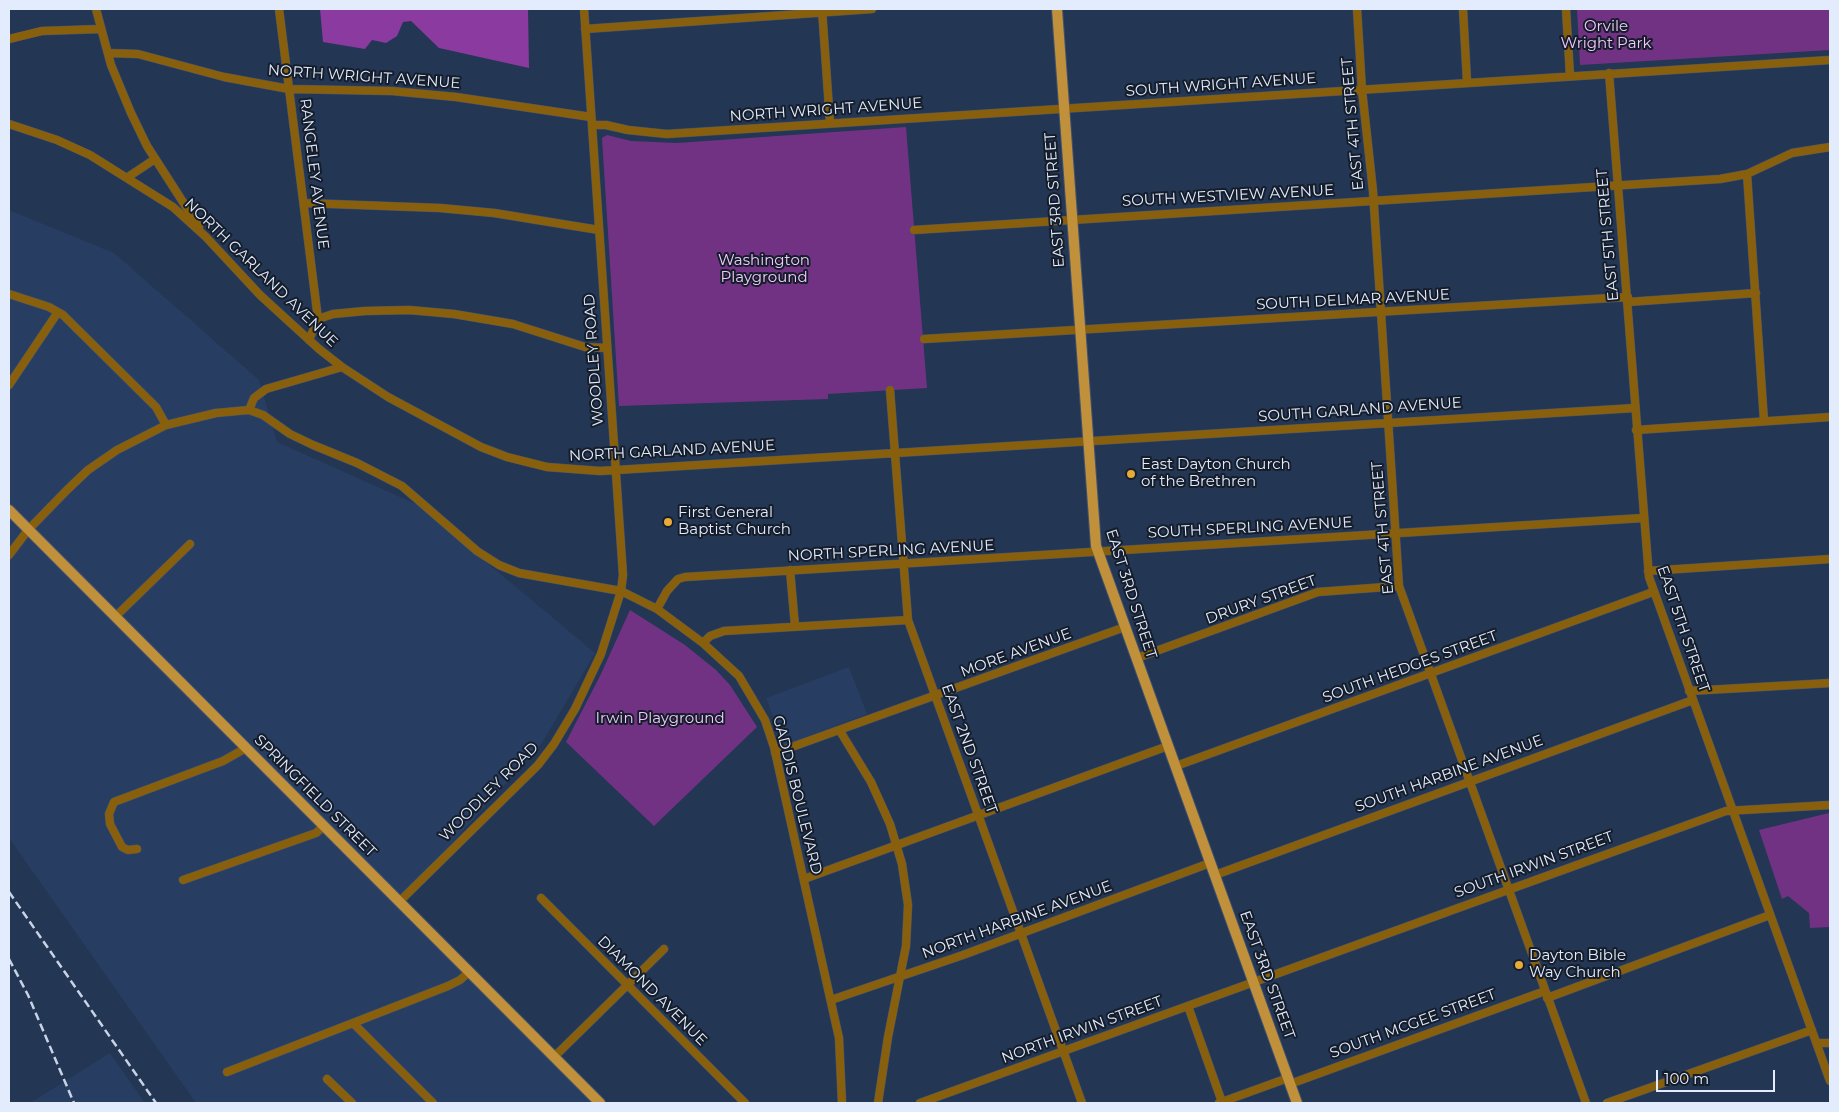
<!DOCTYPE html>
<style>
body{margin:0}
#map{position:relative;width:1839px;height:1112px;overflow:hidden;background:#233654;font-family:Montserrat,sans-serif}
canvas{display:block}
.frame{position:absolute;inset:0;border:10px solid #e2ecfc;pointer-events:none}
.scale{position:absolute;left:1656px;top:1070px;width:119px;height:22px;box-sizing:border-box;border:2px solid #e2ecfc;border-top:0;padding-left:6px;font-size:15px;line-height:18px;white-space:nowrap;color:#e2ecfc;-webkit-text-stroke:4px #151d2b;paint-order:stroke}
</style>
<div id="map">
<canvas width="1839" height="1112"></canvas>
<div class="frame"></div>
<div class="scale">100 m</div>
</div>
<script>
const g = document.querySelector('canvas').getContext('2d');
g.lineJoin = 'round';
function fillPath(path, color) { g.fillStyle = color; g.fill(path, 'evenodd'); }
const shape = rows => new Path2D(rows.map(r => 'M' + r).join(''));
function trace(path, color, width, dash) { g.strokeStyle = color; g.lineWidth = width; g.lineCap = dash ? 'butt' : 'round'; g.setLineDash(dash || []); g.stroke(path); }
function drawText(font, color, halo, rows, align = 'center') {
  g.font = font + ' Montserrat,sans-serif'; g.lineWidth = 4; g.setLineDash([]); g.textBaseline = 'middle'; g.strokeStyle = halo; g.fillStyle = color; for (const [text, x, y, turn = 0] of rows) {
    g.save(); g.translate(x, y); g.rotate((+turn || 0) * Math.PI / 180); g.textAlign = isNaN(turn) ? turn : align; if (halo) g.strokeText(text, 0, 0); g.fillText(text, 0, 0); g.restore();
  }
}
fillPath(shape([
 [9,210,114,253,259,380,277,442,418,505,595,653,542,743,399,902,596,1103,196,1103,9,838],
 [849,667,867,714,784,745,766,698],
 [110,1053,145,1103,30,1103]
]), '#273e62');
fillPath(shape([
 [1577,9,1830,9,1830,50,1580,65],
 [906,127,927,388,828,394,828,399,619,406,602,138,607,135,631,141,677,143],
 [630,610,685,645,716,670,730,685,757,727,654,826,566,742,600,676],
 [1829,813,1830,927,1810,928,1809,913,1788,896,1782,899,1759,830]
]), '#723283');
fillPath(shape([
 [320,9,528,9,529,68,439,48,411,21,403,22,397,36,386,43,372,40,365,49,323,42]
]), '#8b3a9f');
const minor = shape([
 [96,9,111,65,131,113,147,146,199,227],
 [279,9,318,319,309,340],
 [822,9,830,123],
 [1357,9,1362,90,1373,191,1399,586,1586,1103],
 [1463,9,1467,82],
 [1566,9,1570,76],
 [585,29,872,9],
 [9,39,42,31,100,29],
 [108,53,138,54,224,77,289,89,392,91,456,97,591,117],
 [1609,73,1649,577,1830,1081],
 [9,124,57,140,90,155,173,207,206,237,260,295,319,349,342,367,388,397,481,447,507,457,547,467,600,471,1635,408],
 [592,125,606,125,628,130,667,134,1830,60],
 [1747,174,1764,421],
 [128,177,155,159],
 [304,203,440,208,494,213,599,230],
 [914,230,1720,179,1747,174,1792,153,1830,147],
 [9,294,49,307,63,315,156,407,166,425],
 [1628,302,1756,293],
 [318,319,333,314,365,311,409,310,454,314,513,324,585,347,607,348],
 [924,339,1628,297],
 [9,385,58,312],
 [890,390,908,620,1082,1103],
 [249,410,254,398,266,389,342,367],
 [1636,430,1830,417],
 [9,555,28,530,67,490,88,470,117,450,166,425,216,413,249,410,263,415,290,434,313,445,357,463,402,486,477,551,499,565,519,573,621,591,657,609,703,643,739,676,765,720,774,747,839,1038,842,1103],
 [790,570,795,626],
 [1648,571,1830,559],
 [657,609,667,591,678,579,685,577,1643,518],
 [115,617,190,544],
 [703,643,710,636,724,631,908,620],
 [1137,658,1318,592,1399,586],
 [1689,691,1830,683],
 [840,731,871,782,890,824,902,864,908,905,906,946,888,1037,878,1103],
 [775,753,1125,627],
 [1176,766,1653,592],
 [137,849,128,850,122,847,110,824,109,814,114,802,223,761,246,748],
 [1215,875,1693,700],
 [804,879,1168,746],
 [183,880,316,833,324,826],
 [541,898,745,1103],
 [399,902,538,765,554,744,575,709,601,654,621,591,623,575,584,9],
 [1547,998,1770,915],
 [831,1000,963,955,1210,863],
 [1188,1006,1222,1102],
 [353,1023,433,1103],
 [1817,1043,1830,1043],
 [554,1057,664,949],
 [227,1072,448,986,460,980,469,972],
 [327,1079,352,1103],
 [1290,1084,1545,991],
 [920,1103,1726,811,1830,805],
 [1219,1103,1288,1078],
 [1607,1103,1812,1030]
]);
const major = shape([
 [1057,9,1096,546,1297,1103],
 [9,510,600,1103]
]);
trace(minor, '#42536f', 9);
trace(major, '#42536f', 12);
trace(minor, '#88600d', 8);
trace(major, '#c0903a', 10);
trace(shape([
 [9,892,156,1103],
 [9,959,28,995,74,1103]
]), '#c8d3e5', 2.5, [8, 4]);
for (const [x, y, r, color] of [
 [1131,474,5,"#e8ab37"],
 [668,522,5,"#e8ab37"],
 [1519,965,5,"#e8ab37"]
]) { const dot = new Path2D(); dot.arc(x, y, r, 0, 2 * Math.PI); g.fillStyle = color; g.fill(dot); trace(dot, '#151d2b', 2); }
drawText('15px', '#f1c9fb', '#151d2b', [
 ["Orvile",1606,27],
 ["Wright Park",1606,44],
 ["Washington",764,261],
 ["Playground",764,278],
 ["Irwin Playground",660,719]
]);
drawText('15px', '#e2ecfc', '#151d2b', [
 ["NORTH WRIGHT AVENUE",364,77,4],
 ["SOUTH WRIGHT AVENUE",1221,85,-4],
 ["NORTH WRIGHT AVENUE",826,110,-4],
 ["EAST 4TH STREET",1353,124,-95],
 ["RANGELEY AVENUE",314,174,83],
 ["SOUTH WESTVIEW AVENUE",1228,196,-3],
 ["EAST 3RD STREET",1055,200,-94],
 ["EAST 5TH STREET",1608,235,-95],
 ["NORTH GARLAND AVENUE",261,273,44],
 ["SOUTH DELMAR AVENUE",1353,300,-3],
 ["WOODLEY ROAD",594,360,-94],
 ["SOUTH GARLAND AVENUE",1360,410,-4],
 ["NORTH GARLAND AVENUE",672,451,-3],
 ["SOUTH SPERLING AVENUE",1250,528,-3],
 ["EAST 4TH STREET",1383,528,-95],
 ["NORTH SPERLING AVENUE",891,551,-3],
 ["EAST 3RD STREET",1131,594,72],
 ["DRURY STREET",1261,600,-20],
 ["EAST 5TH STREET",1683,629,71],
 ["MORE AVENUE",1016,653,-20],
 ["SOUTH HEDGES STREET",1410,667,-20],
 ["EAST 2ND STREET",969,749,70],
 ["SOUTH HARBINE AVENUE",1449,774,-20],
 ["WOODLEY ROAD",489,792,-45],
 ["GADDIS BOULEVARD",797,795,76],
 ["SPRINGFIELD STREET",315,796,45],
 ["SOUTH IRWIN STREET",1534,865,-20],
 ["NORTH HARBINE AVENUE",1017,920,-20],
 ["EAST 3RD STREET",1267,975,70],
 ["DIAMOND AVENUE",652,991,45],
 ["SOUTH MCGEE STREET",1413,1024,-20],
 ["NORTH IRWIN STREET",1082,1030,-20]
]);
drawText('15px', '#e2ecfc', '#151d2b', [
 ["East Dayton Church",1141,465],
 ["of the Brethren",1141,482],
 ["First General",678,513],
 ["Baptist Church",678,530],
 ["Dayton Bible",1529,956],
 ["Way Church",1529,973]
], 'left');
</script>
